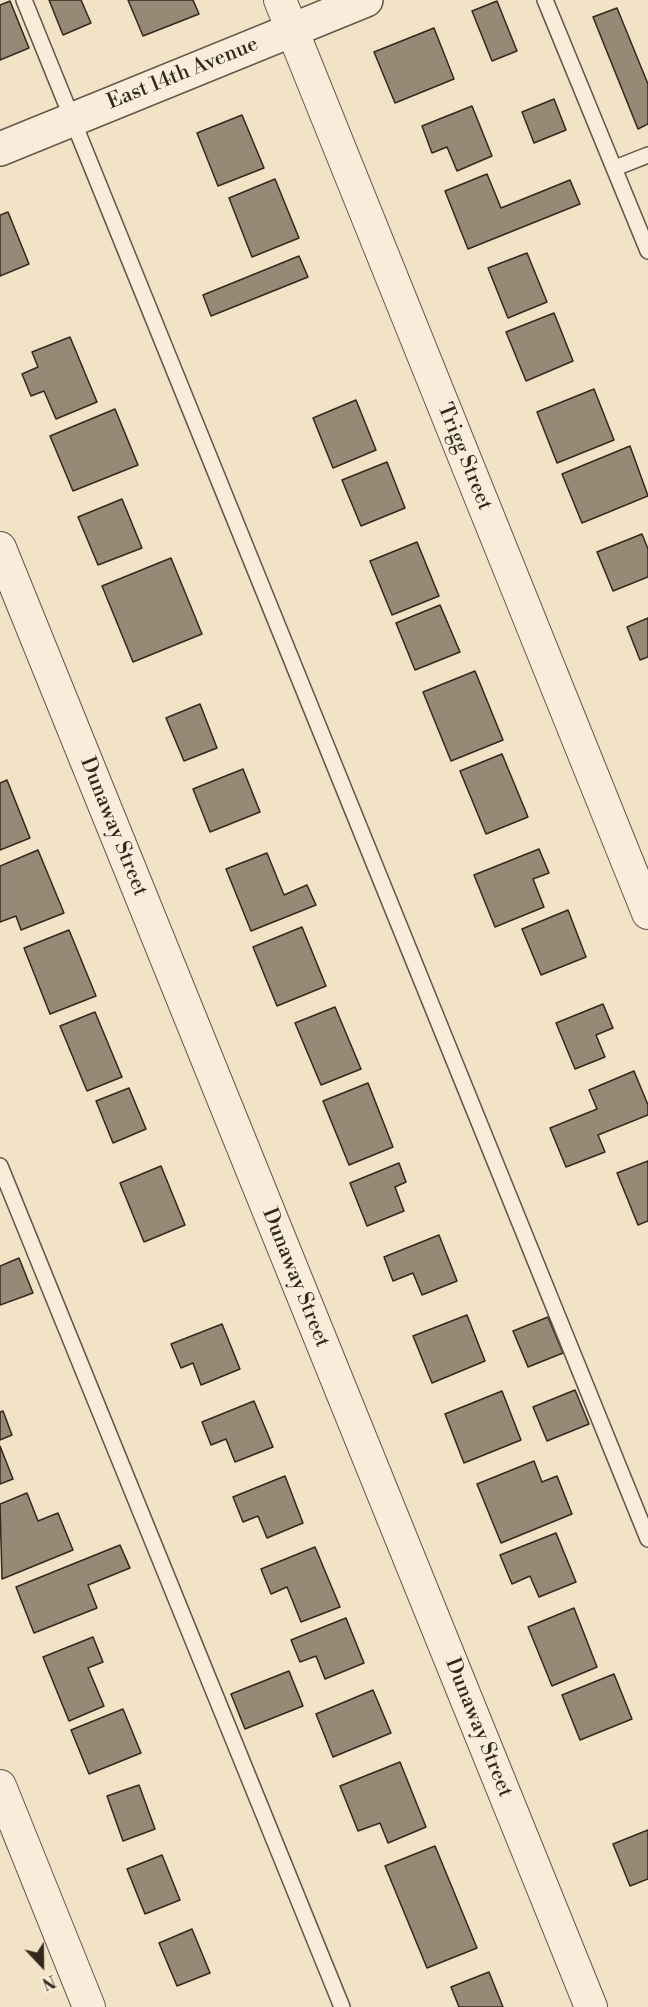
<!DOCTYPE html>
<style>
body{margin:0}
#map{position:relative;width:648px;height:2007px;overflow:hidden;background:#f3e3c6;font-family:"Libre Bodoni",serif}
canvas{display:block}
.north{position:absolute;left:12px;top:1935px;width:60px;height:60px;-webkit-text-stroke:4px #f7edda;paint-order:stroke;rotate:158deg;font-size:16px;font-weight:700;line-height:24px;text-align:center;color:#32281e}
.north::after{content:'';display:block;margin:auto;width:21px;height:27px;background:#32281e;clip-path:polygon(50% 0,100% 100%,50% 72%,0 100%)}
</style>
<div id="map">
<canvas width="648" height="2007"></canvas>
<div class="north">N</div>
</div>
<script>
const g = document.querySelector('canvas').getContext('2d');
g.lineJoin = 'round';
function fillPath(path, color) { g.fillStyle = color; g.fill(path, 'evenodd'); }
const shape = rows => new Path2D(rows.map(r => 'M' + r).join(''));
function trace(path, color, width, dash) { g.strokeStyle = color; g.lineWidth = width; g.lineCap = dash ? 'butt' : 'round'; g.setLineDash(dash || []); g.stroke(path); }
function drawText(font, color, halo, rows, align = 'center') {
  g.font = font + ' "Libre Bodoni",serif'; g.lineWidth = 5; g.setLineDash([]); g.textBaseline = 'middle'; g.strokeStyle = halo; g.fillStyle = color; for (const [text, x, y, turn = 0] of rows) {
    g.save(); g.translate(x, y); g.rotate((+turn || 0) * Math.PI / 180); g.textAlign = isNaN(turn) ? turn : align; if (halo) g.strokeText(text, 0, 0); g.fillText(text, 0, 0); g.restore();
  }
}
const building = shape([
 [49,0,81,0,91,23,63,35,49,0],
 [128,0,193,0,199,14,143,36,128,0],
 [10,1,29,48,0,60,0,5,10,1],
 [497,1,517,51,492,61,472,11,497,1],
 [617,8,648,84,648,124,638,129,593,17,617,8],
 [434,28,454,79,395,103,374,52,434,28],
 [554,99,566,130,534,143,522,112,554,99],
 [472,106,492,156,457,171,447,147,432,153,422,126,472,106],
 [242,115,264,168,218,186,197,133,242,115],
 [487,174,501,208,570,180,580,204,468,249,445,191,487,174],
 [275,179,299,238,252,257,229,198,275,179],
 [8,212,29,264,0,276,0,215,8,212],
 [527,253,547,302,508,318,488,268,527,253],
 [299,256,308,277,211,316,203,295,299,256],
 [554,313,573,361,526,381,506,332,554,313],
 [70,337,97,402,56,419,44,391,31,396,22,374,38,367,32,352,70,337],
 [594,389,614,440,557,463,537,412,594,389],
 [356,400,376,450,333,468,313,418,356,400],
 [115,409,138,465,73,491,50,436,115,409],
 [630,446,648,496,582,523,562,474,630,446],
 [387,462,405,508,361,526,342,480,387,462],
 [122,499,142,548,98,565,78,517,122,499],
 [642,534,648,549,648,577,613,591,597,552,642,534],
 [417,542,439,596,392,615,370,561,417,542],
 [171,558,202,634,133,662,102,586,171,558],
 [440,605,460,652,415,670,396,623,440,605],
 [648,618,648,657,640,660,627,627,648,618],
 [475,671,503,740,451,761,423,692,475,671],
 [200,704,217,748,184,761,166,718,200,704],
 [502,754,528,817,486,834,460,771,502,754],
 [243,769,260,812,210,832,193,789,243,769],
 [7,780,30,838,0,850,0,783,7,780],
 [539,849,549,873,533,879,544,907,495,927,474,875,539,849],
 [38,850,64,913,21,930,16,916,0,922,0,866,38,850],
 [267,853,284,895,307,885,316,905,251,931,226,869,267,853],
 [568,910,586,957,541,975,522,929,568,910],
 [302,927,326,986,277,1006,253,947,302,927],
 [69,930,96,996,50,1014,24,948,69,930],
 [603,1004,613,1028,596,1035,605,1057,575,1069,556,1023,603,1004],
 [335,1007,361,1069,321,1085,295,1023,335,1007],
 [95,1012,122,1077,87,1091,60,1026,95,1012],
 [634,1071,648,1105,648,1115,598,1135,605,1152,566,1167,550,1128,597,1109,589,1090,634,1071],
 [368,1083,393,1147,349,1165,323,1101,368,1083],
 [129,1088,146,1129,113,1143,96,1101,129,1088],
 [648,1161,648,1221,638,1225,617,1173,648,1161],
 [399,1163,406,1182,395,1187,404,1211,367,1226,350,1183,399,1163],
 [161,1166,185,1225,144,1242,120,1183,161,1166],
 [439,1235,457,1281,422,1295,413,1273,393,1281,384,1257,439,1235],
 [19,1258,33,1293,0,1305,0,1266,19,1258],
 [467,1315,485,1361,432,1383,413,1336,467,1315],
 [548,1317,563,1353,528,1367,513,1331,548,1317],
 [222,1324,240,1369,201,1385,193,1363,181,1368,171,1344,222,1324],
 [575,1390,589,1424,547,1441,533,1407,575,1390],
 [502,1391,521,1440,464,1463,445,1414,502,1391],
 [254,1401,273,1447,235,1462,226,1439,211,1445,202,1422,254,1401],
 [3,1411,12,1435,0,1440,0,1412,3,1411],
 [0,1446,13,1479,0,1484,0,1446],
 [534,1461,542,1482,557,1476,572,1514,501,1543,477,1484,534,1461],
 [285,1476,303,1523,267,1538,258,1516,243,1522,233,1497,285,1476],
 [27,1493,38,1521,58,1513,73,1550,2,1579,0,1504,27,1493],
 [556,1533,576,1582,539,1597,530,1576,512,1584,500,1555,556,1533],
 [120,1545,130,1568,88,1585,97,1608,34,1633,16,1587,120,1545],
 [315,1547,340,1607,301,1622,287,1587,271,1594,261,1569,315,1547],
 [574,1608,597,1667,552,1686,528,1627,574,1608],
 [346,1618,364,1663,325,1679,316,1656,300,1662,291,1640,346,1618],
 [93,1637,103,1662,88,1668,104,1706,69,1721,43,1657,93,1637],
 [289,1671,303,1706,245,1729,231,1694,289,1671],
 [614,1674,632,1719,580,1740,562,1695,614,1674],
 [373,1690,391,1733,333,1757,316,1714,373,1690],
 [123,1709,141,1753,89,1774,71,1730,123,1709],
 [400,1762,426,1827,388,1843,380,1823,358,1831,340,1786,400,1762],
 [139,1785,155,1829,123,1841,107,1796,139,1785],
 [648,1830,648,1879,630,1886,613,1844,648,1830],
 [435,1846,477,1948,427,1968,385,1866,435,1846],
 [162,1855,180,1900,145,1914,127,1869,162,1855],
 [192,1929,210,1973,177,1986,159,1943,192,1929],
 [489,1972,503,2007,459,2007,451,1987,489,1972]
]);
fillPath(building, '#968975');
trace(building, '#32281e', 1.5);
const service = shape([
 [24,0,648,1539],
 [545,0,648,251],
 [615,168,648,155],
 [0,1166,342,2007]
]);
const minor = shape([
 [280,0,648,913],
 [0,548,591,2007],
 [0,1786,89,2007]
]);
const tertiary = shape([
 [0,149,366,0]
]);
trace(service, '#625748', 18);
trace(minor, '#625748', 34);
trace(tertiary, '#625748', 36);
trace(service, '#f7edda', 15);
trace(minor, '#f7edda', 32);
trace(tertiary, '#f7edda', 33);
drawText('21px', '#32281e', '#f7edda', [
 ["East 14th Avenue",183,74,-22],
 ["Trigg Street",464,457,68],
 ["Dunaway Street",113,827,68],
 ["Dunaway Street",295,1278,68],
 ["Dunaway Street",478,1728,68]
]);
</script>
